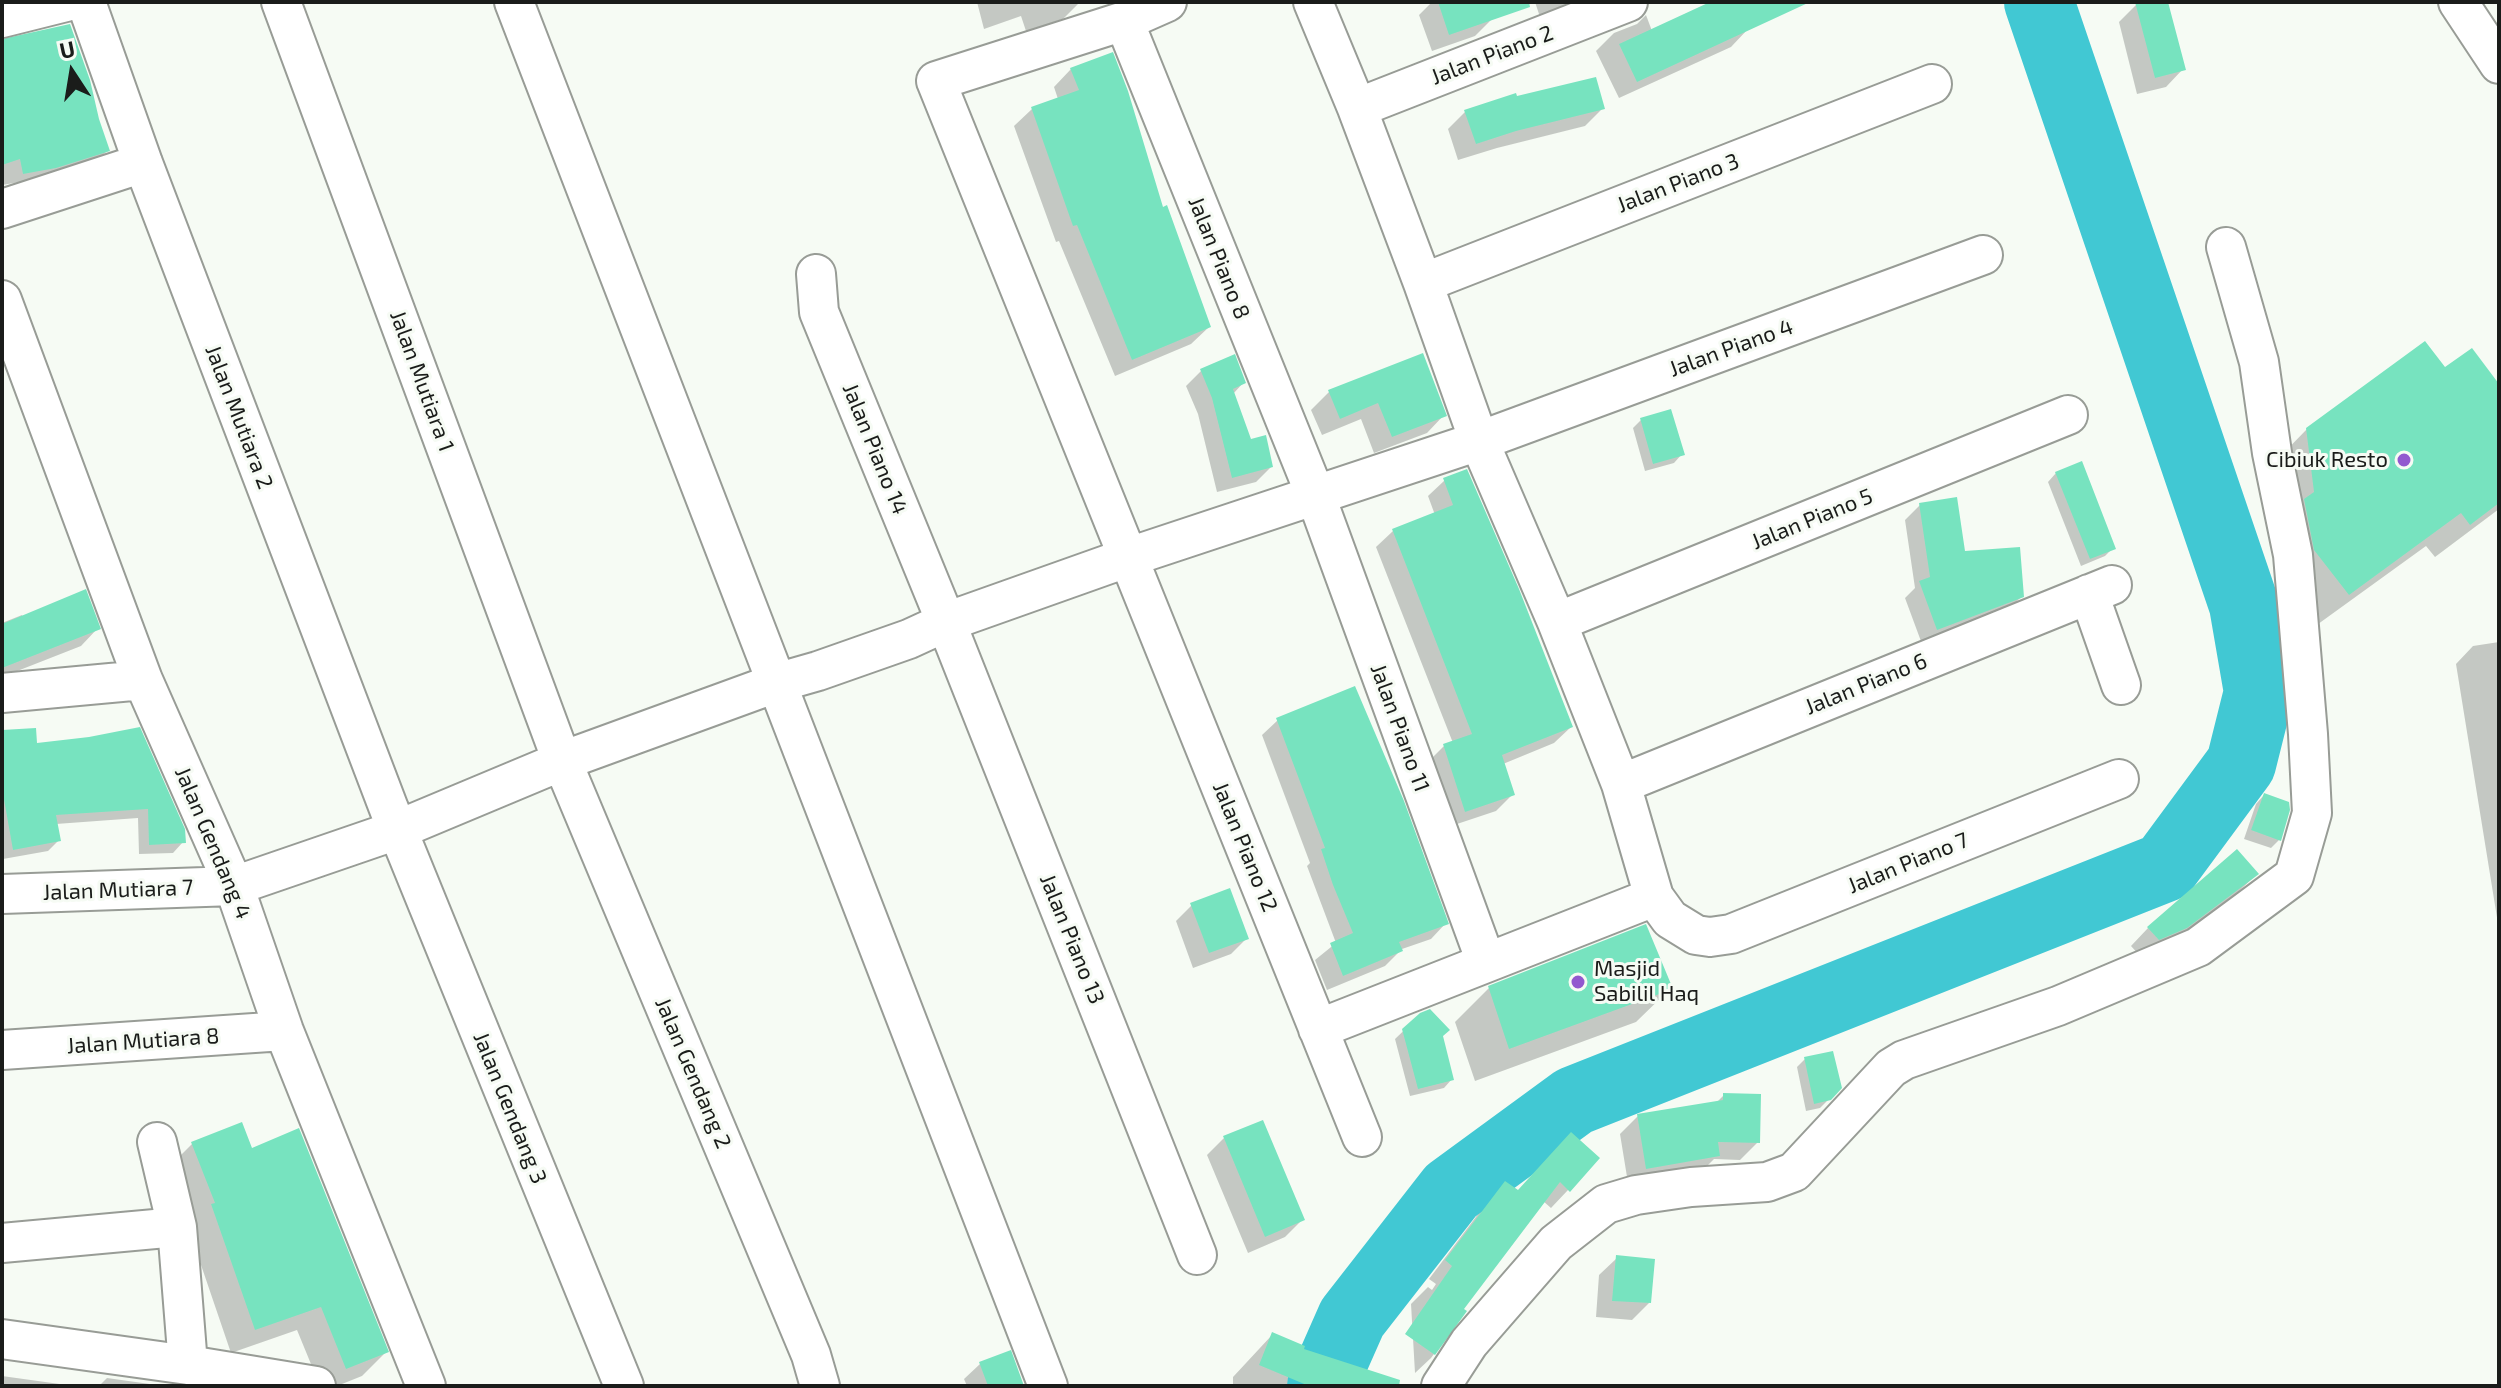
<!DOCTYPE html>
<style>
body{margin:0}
#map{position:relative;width:2501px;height:1388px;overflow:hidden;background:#f6fbf4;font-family:"Exo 2",sans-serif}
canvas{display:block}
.frame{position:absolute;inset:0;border:4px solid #1a1c1a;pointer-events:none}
.north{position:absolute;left:32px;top:32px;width:80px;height:80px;-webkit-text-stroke:6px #f6fbf4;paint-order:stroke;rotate:348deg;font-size:22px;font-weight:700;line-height:32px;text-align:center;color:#1a1c1a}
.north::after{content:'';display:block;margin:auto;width:28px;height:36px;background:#1a1c1a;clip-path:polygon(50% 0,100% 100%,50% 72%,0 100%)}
</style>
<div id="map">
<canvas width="2501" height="1388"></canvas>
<div class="frame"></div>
<div class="north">U</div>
</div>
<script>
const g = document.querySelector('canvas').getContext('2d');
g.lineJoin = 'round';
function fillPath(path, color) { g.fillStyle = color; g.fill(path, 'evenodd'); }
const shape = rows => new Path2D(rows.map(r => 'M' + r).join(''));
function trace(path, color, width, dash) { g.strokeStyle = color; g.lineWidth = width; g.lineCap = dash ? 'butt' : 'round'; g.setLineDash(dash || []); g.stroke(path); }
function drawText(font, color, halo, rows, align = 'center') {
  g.font = font + ' "Exo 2",sans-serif'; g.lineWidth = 6; g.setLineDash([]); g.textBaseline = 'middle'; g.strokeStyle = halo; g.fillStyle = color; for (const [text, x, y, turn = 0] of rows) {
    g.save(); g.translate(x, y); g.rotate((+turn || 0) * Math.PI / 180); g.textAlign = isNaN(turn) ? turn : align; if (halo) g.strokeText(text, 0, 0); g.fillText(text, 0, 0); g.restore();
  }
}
fillPath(shape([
 [977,2,1077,2,1078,4,1063,19,1026,31,1021,16,984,29],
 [1432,2,1487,2,1492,19,1475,36,1432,51,1419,15],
 [1535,2,1588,2,1541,20],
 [1715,2,1736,2,1748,29,1731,47,1619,98,1596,51,1614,33,1637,24,1646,15,1652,31],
 [2148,2,2166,2,2183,69,2166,87,2137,94,2119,22,2136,5],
 [2,41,97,119,108,150,97,161,44,178,2,185],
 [1071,69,1161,209,1209,327,1191,344,1115,376,1059,241,1056,242,1014,126,1032,109,1058,99,1054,87],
 [1516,99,1602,109,1585,126,1497,148,1458,160,1448,129,1465,112],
 [2444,370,2499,387,2499,509,2435,557,2426,546,2314,627,2273,464,2307,429],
 [1201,371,1244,382,1233,394,1249,441,1271,467,1256,482,1217,492,1198,414,1186,386],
 [1329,392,1444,415,1427,433,1374,453,1361,419,1322,435,1311,410],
 [1641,420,1682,454,1674,463,1645,471,1633,428],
 [2056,473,2113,548,2105,556,2081,566,2048,482],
 [1445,480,1571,727,1554,743,1503,764,1513,794,1496,811,1448,827,1427,763,1444,746,1453,743,1376,547,1393,531,1435,515,1428,496],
 [1920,505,1963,553,2022,596,2007,611,1922,644,1905,598,1915,588,1905,520],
 [22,615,23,617,98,628,81,646,2,677,2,623],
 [2499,642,2499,930,2456,664,2473,646],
 [1278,720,1446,923,1431,939,1402,949,1385,966,1327,990,1315,960,1336,943,1307,866,1310,863,1262,735],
 [2,732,36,745,89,739,183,842,173,853,139,854,138,818,56,824,59,840,48,851,3,859],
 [2264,795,2279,840,2271,848,2244,839,2256,804],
 [2257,874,2239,891,2167,945,2140,956,2131,946,2148,928],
 [1192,905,1247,938,1231,954,1193,968,1176,921],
 [1489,988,1670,989,1636,1022,1475,1081,1455,1022],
 [1421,1014,1452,1079,1444,1088,1410,1096,1395,1039],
 [1805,1059,1840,1088,1820,1108,1806,1111,1797,1067],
 [1724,1095,1758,1142,1740,1160,1714,1159,1700,1173,1628,1183,1620,1134,1638,1116,1716,1103],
 [1571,1135,1568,1190,1551,1208,1543,1201,1461,1309,1465,1312,1431,1358,1415,1373,1411,1304,1428,1287,1432,1290,1436,1284,1429,1279,1488,1201,1506,1184,1517,1192],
 [1224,1138,1303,1219,1285,1237,1248,1253,1207,1155],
 [192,1144,251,1150,386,1352,362,1376,337,1386,320,1386,297,1330,231,1353,168,1168],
 [1617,1258,1650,1302,1632,1320,1596,1317,1599,1275],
 [1272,1335,1301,1350,1392,1386,1233,1386,1233,1377],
 [980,1364,1023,1386,967,1386,964,1379],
 [2,1376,74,1386,2,1386],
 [107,1378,157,1385,157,1386,99,1386]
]), '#0003');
trace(shape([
 [1322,1386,1352,1318,1451,1191,1574,1101,2165,867,2241,764,2259,692,2244,605,2039,2]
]), '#41c8d3', 70);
fillPath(shape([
 [1438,2,1529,2,1530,7,1449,35],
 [1710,2,1810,2,1637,82,1619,44],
 [2135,2,2168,2,2186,70,2155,78],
 [70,24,90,80,99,119,110,151,56,168,23,174,20,159,2,165,2,39],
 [1113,52,1128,91,1163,207,1167,205,1211,327,1132,360,1077,225,1073,226,1031,107,1079,90,1070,68],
 [1596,77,1605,109,1516,131,1476,144,1464,110,1516,93,1517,96],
 [2425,341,2445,367,2472,348,2499,384,2499,503,2470,525,2461,513,2349,595,2314,550,2304,499,2314,492,2306,428],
 [1423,353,1447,416,1392,437,1378,403,1340,419,1328,390],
 [1235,354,1246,383,1233,389,1251,439,1266,435,1273,467,1232,478,1212,398,1200,369],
 [1671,409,1685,455,1653,464,1640,418],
 [2082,461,2116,549,2090,559,2055,472],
 [1467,469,1519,589,1573,727,1502,755,1515,795,1465,812,1443,744,1472,734,1392,529,1453,505,1443,478],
 [1957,497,1965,551,2020,547,2024,597,1937,630,1919,581,1930,577,1919,503],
 [86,589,101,629,2,668,2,624],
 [1355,686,1404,801,1449,924,1399,942,1403,951,1343,976,1330,943,1353,933,1333,885,1321,849,1325,848,1276,718],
 [140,727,185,829,186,843,149,845,148,809,56,815,61,841,13,850,2,788,2,730,36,728,37,743,89,737],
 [2264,793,2289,802,2290,810,2281,841,2251,830],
 [2237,849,2259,874,2187,928,2159,940,2147,927],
 [1230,888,1249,939,1209,953,1190,903],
 [1646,924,1673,989,1509,1049,1488,986],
 [1430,1009,1450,1030,1443,1036,1454,1080,1418,1089,1402,1029,1420,1013],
 [1833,1051,1842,1088,1831,1100,1814,1104,1804,1057],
 [1723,1093,1761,1094,1760,1143,1718,1142,1720,1156,1646,1169,1637,1114,1723,1100],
 [1263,1120,1305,1220,1265,1237,1223,1136],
 [242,1122,252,1148,299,1128,389,1352,346,1369,321,1307,255,1330,211,1204,215,1203,191,1142],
 [1571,1132,1600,1158,1570,1192,1560,1182,1464,1309,1467,1311,1435,1355,1405,1334,1452,1266,1445,1260,1505,1181,1518,1190],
 [1616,1255,1655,1259,1651,1303,1612,1301],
 [1272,1332,1305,1346,1304,1349,1400,1380,1399,1386,1309,1386,1259,1365],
 [1011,1350,1024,1386,988,1386,979,1362]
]), '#77e3bf');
const minor = shape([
 [86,2,143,163,389,809,624,1386],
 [281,2,562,761,811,1355,820,1386],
 [514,2,1048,1386],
 [1167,2,1124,21,936,81,1362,1137],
 [1313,2,1357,108,1423,283,1479,441,1557,622,1621,784,1654,897,1670,919,1696,935,1710,937,1731,934,2119,779],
 [2458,2,2499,64],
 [2,18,66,2],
 [1124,21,1315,494,1486,962],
 [1357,108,1628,2],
 [2,209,143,163],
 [816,274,819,312,946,622,1197,1255],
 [1423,283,1932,84],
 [2,300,143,680,234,886,284,1031,426,1386],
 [2089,594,2121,685],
 [1557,622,2068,415],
 [2,693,143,680],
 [1621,784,2112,585],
 [2,894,234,886,397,830,562,761,776,683,818,671,909,639,946,622,1129,557,1479,441,1983,255],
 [1318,1029,1654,897],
 [2,1050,284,1031],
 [2,1243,177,1227],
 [2,1339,188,1365,177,1227,157,1142],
 [188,1365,316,1386],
 [1441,1386,1469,1343,1556,1243,1606,1204,1636,1195,1691,1187,1767,1182,1794,1172,1891,1068,1904,1060,2058,1006,2198,947,2294,876,2312,813,2308,734,2293,555,2272,453,2259,362,2226,247]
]);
trace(minor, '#989c96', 42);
trace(minor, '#fff', 38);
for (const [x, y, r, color] of [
 [2404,460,8,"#9258cf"],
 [1578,982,8,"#9258cf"]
]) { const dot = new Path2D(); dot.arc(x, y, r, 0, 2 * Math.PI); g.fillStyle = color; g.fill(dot); trace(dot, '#f6fbf4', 3); }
drawText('22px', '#1a1c1a', '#f6fbf4', [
 ["Jalan Piano 2",1492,55,-21],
 ["Jalan Piano 3",1678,183,-21],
 ["Jalan Piano 8",1219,258,68],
 ["Jalan Piano 4",1731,348,-20],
 ["Jalan Mutiara 1",422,381,70],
 ["Jalan Mutiara 2",239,417,69],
 ["Jalan Piano 14",875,449,68],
 ["Jalan Piano 5",1812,519,-22],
 ["Jalan Piano 6",1866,684,-22],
 ["Jalan Piano 11",1400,728,70],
 ["Jalan Gendang 4",213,843,67],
 ["Jalan Piano 12",1245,847,68],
 ["Jalan Piano 7",1908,863,-22],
 ["Jalan Mutiara 7",118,890,-2],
 ["Jalan Piano 13",1072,939,68],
 ["Jalan Mutiara 8",143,1041,-4],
 ["Jalan Gendang 2",693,1073,67],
 ["Jalan Gendang 3",510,1108,68]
]);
drawText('22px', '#1a1c1a', '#f6fbf4', [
 ["Cibiuk Resto",2388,460],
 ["Masjid",1594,969,"left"],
 ["Sabilil Haq",1594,994,"left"]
], 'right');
</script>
